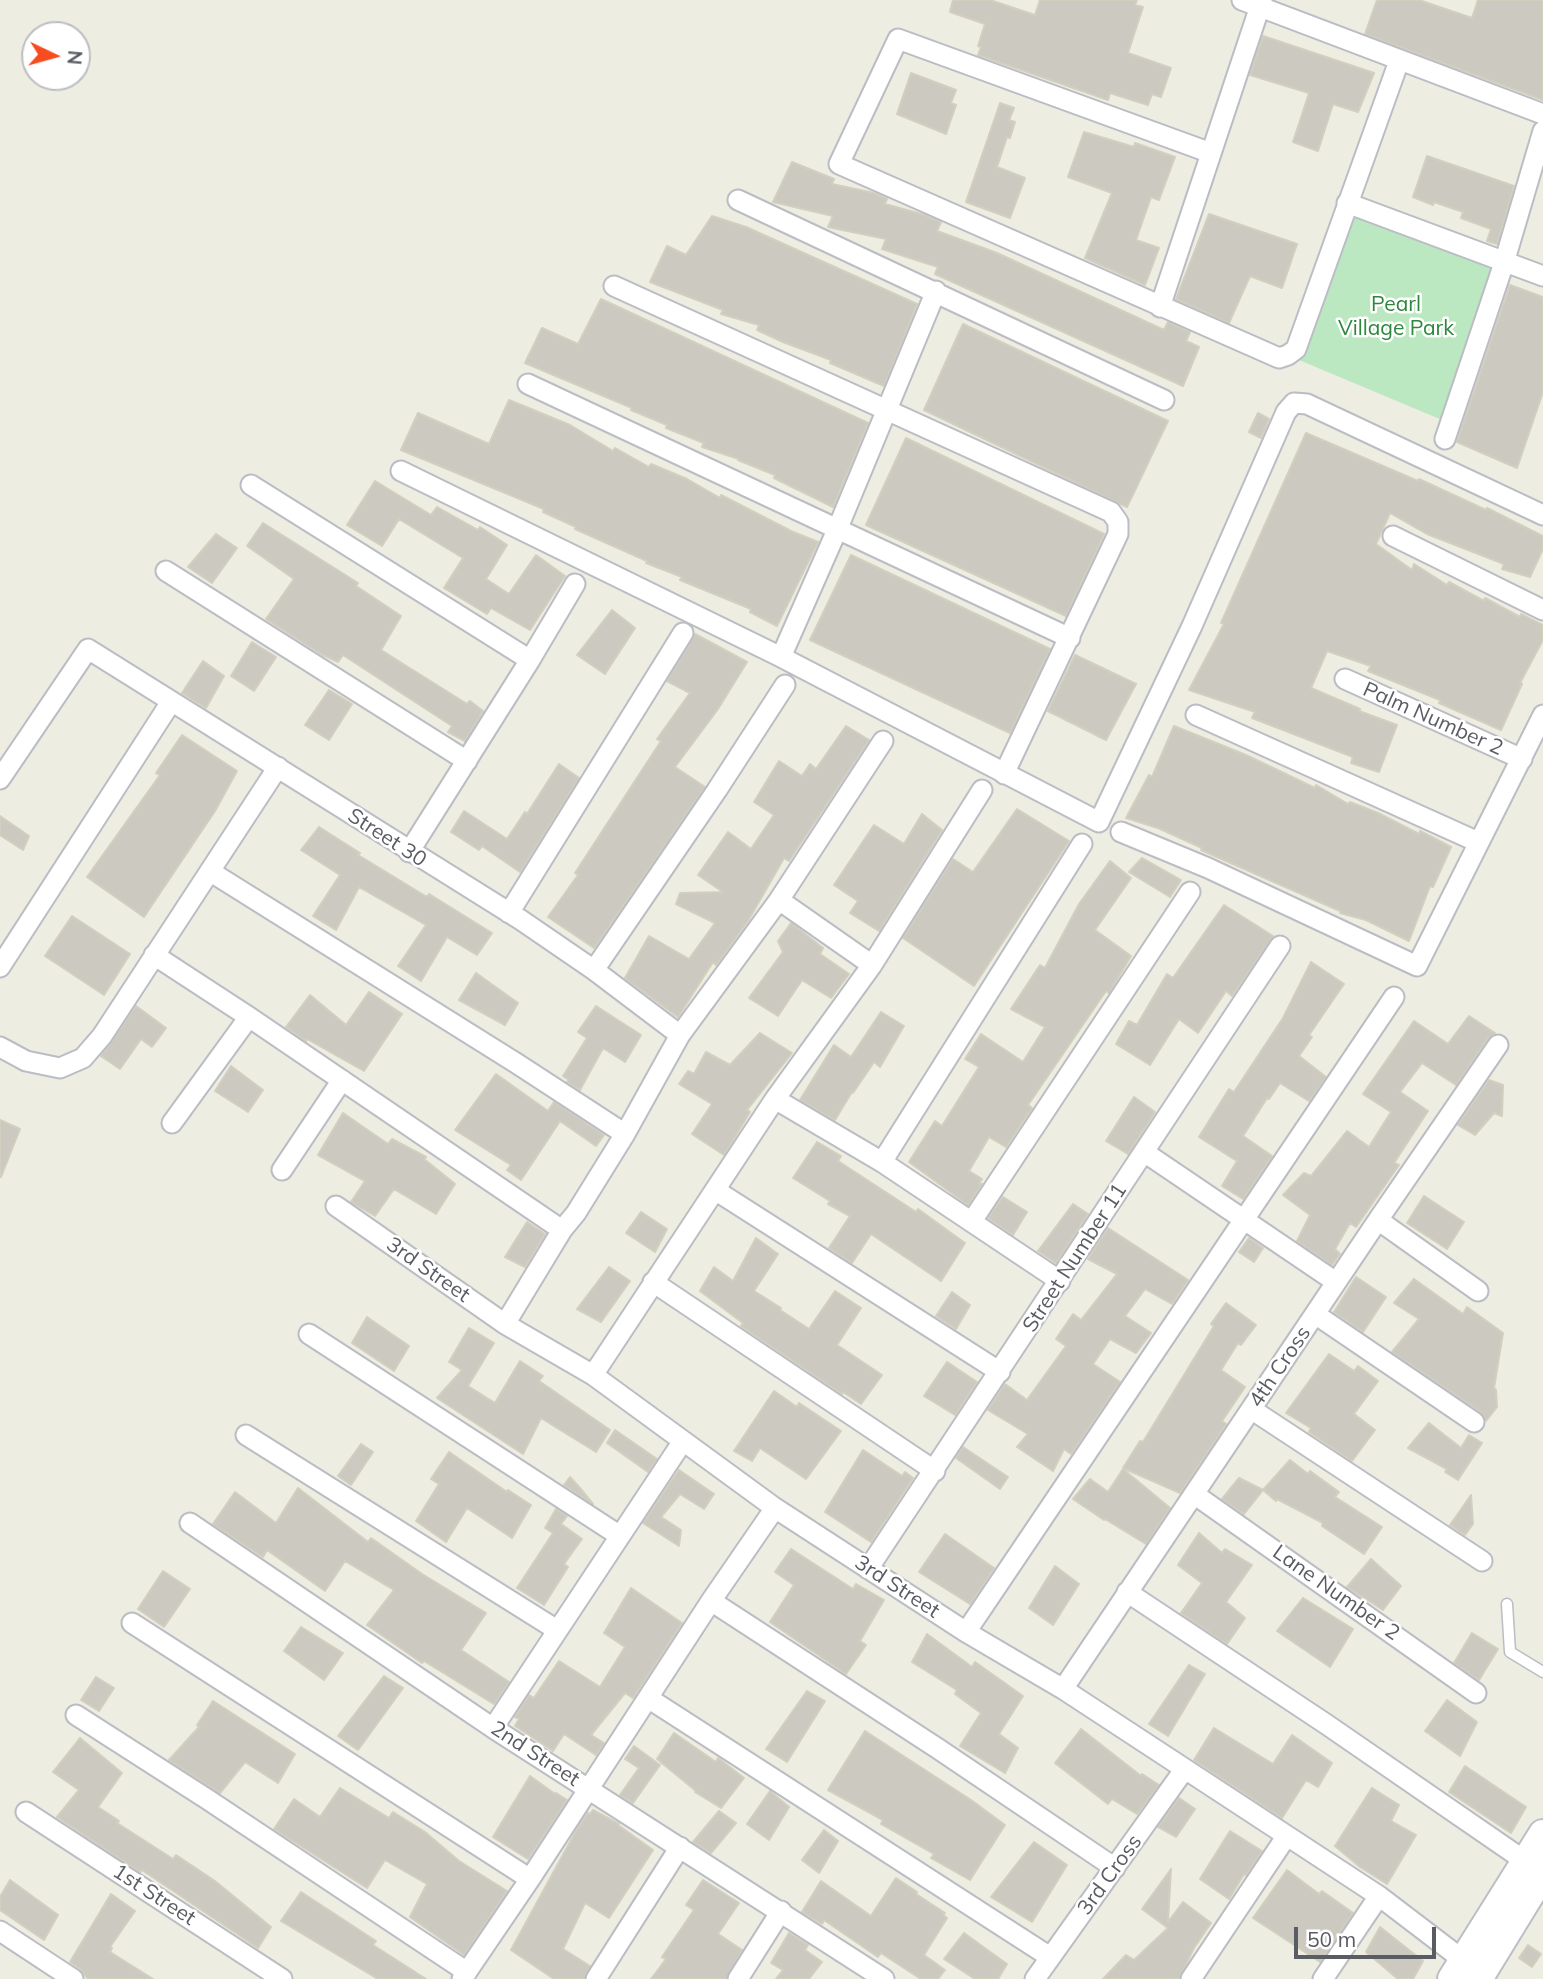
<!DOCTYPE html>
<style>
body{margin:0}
#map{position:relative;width:1543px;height:1979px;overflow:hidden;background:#eeede1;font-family:Mulish,sans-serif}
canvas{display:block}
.north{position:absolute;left:21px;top:21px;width:70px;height:70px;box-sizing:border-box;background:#fff;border:2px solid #bdbec1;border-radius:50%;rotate:95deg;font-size:19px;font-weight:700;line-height:28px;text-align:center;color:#595c63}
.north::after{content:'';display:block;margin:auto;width:24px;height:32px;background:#f64c1f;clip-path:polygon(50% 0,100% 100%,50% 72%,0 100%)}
.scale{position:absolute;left:1294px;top:1927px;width:142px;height:32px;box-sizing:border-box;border:4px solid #595c63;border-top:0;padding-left:9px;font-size:21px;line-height:24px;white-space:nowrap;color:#595c63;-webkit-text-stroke:5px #fff;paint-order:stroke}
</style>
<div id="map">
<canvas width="1543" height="1979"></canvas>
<div class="north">N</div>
<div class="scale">50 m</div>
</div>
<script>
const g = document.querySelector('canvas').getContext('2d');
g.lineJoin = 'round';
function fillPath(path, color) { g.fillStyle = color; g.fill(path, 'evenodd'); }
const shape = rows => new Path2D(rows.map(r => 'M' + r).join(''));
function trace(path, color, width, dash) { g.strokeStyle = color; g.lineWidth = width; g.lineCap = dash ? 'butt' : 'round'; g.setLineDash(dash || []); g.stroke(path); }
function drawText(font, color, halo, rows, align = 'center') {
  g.font = font + ' Mulish,sans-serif'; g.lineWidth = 5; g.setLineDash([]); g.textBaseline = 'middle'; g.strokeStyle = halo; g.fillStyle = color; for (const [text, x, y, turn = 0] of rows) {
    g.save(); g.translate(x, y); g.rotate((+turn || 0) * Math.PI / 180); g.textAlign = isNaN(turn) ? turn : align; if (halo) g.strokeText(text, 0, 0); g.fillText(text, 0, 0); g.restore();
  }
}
fillPath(shape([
 [1353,215,1494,268,1442,420,1299,360]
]), '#bbe8c1');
const building = shape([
 [953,0,990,0,1035,15,1040,0,1137,0,1135,5,1143,7,1128,53,1171,68,1161,97,1152,94,1148,105,1110,93,1108,100,978,55,981,47,978,46,985,24,950,12,953,0],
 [1377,0,1419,0,1472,18,1478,0,1543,0,1543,100,1365,34,1377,0],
 [1263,36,1374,73,1358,112,1333,104,1318,151,1293,142,1309,93,1250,75,1263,36],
 [911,73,956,90,951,103,956,105,946,134,897,114,911,73],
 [1000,103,1014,108,1009,120,1015,122,1010,138,1007,137,997,167,1025,178,1010,218,966,202,1000,103],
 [1084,132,1134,147,1135,143,1175,157,1159,200,1151,197,1136,240,1159,248,1145,285,1085,258,1112,193,1068,177,1084,132],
 [1427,156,1514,186,1497,244,1487,241,1491,229,1461,218,1463,212,1434,202,1433,205,1413,197,1427,156],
 [792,162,834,179,832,184,874,193,887,199,885,204,925,215,941,222,937,231,997,253,1164,330,1168,322,1190,332,1186,341,1199,347,1183,386,935,274,938,267,882,249,886,239,828,227,833,216,773,202,792,162],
 [1209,214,1297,244,1282,288,1250,276,1229,323,1176,299,1209,214],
 [712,216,746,227,917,304,884,386,830,363,831,360,783,342,757,330,759,325,721,314,723,310,650,282,667,246,686,255,712,216],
 [1510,285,1543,297,1543,392,1517,468,1457,442,1510,285],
 [601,299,868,423,833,507,774,478,775,475,738,460,739,459,702,447,704,443,666,428,667,425,631,410,632,408,525,363,542,328,578,344,601,299],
 [963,324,1168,421,1127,507,924,410,963,324],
 [509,400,570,425,613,451,615,448,649,467,651,464,687,479,720,498,721,495,791,531,818,542,777,626,750,612,751,609,680,580,682,577,646,563,647,561,575,529,576,527,543,512,544,509,401,450,418,413,489,444,509,400],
 [1258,413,1269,419,1261,438,1249,432,1258,413],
 [1306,433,1418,481,1419,479,1486,510,1487,508,1543,536,1543,549,1530,577,1502,569,1504,564,1427,534,1390,513,1376,544,1412,570,1414,564,1447,585,1449,582,1484,601,1485,598,1520,617,1521,614,1543,625,1543,640,1520,683,1522,684,1501,730,1439,703,1440,700,1368,671,1371,666,1327,651,1311,688,1360,709,1359,711,1397,725,1379,772,1351,763,1353,757,1252,718,1255,712,1189,690,1224,624,1221,623,1306,433],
 [906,438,1104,534,1066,616,866,525,906,438],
 [375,481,431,515,437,507,478,530,480,527,507,545,486,579,509,594,536,555,565,576,530,630,491,608,487,614,444,588,463,558,399,519,382,546,347,525,375,481],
 [263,523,358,583,356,586,401,616,381,650,467,704,470,701,483,711,465,741,448,732,452,726,343,655,338,662,321,654,266,619,294,579,247,546,263,523],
 [216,534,237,548,212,583,188,567,216,534],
 [851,555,1050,649,1010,733,810,640,851,555],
 [612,610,635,628,605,674,577,655,612,610],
 [695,634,747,662,718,709,675,767,705,787,594,948,548,917,578,875,575,873,661,741,657,739,690,693,667,681,695,634],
 [252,642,276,657,254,691,231,676,252,642],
 [1075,655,1136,684,1106,740,1048,711,1075,655],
 [203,661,224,676,206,708,182,693,203,661],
 [329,690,352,704,329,740,305,725,329,690],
 [846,726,869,740,789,861,784,858,748,921,716,965,713,962,678,1017,625,978,649,936,689,959,715,923,676,904,680,893,723,892,698,875,728,832,751,849,774,815,754,802,779,761,802,776,810,764,816,769,846,726],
 [1174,726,1246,755,1315,788,1316,785,1348,804,1350,802,1378,813,1419,834,1420,831,1451,847,1433,887,1430,886,1409,941,1366,920,1340,913,1340,911,1201,850,1202,848,1158,828,1126,818,1149,775,1152,777,1174,726],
 [182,735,237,771,215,811,144,917,87,877,160,775,156,773,182,735],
 [559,764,579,778,520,872,482,846,479,850,451,832,464,811,507,839,525,812,527,814,559,764],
 [1017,809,1069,841,974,986,903,938,953,859,973,872,1017,809],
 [922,814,942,830,879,931,850,913,858,901,834,885,874,825,904,844,922,814],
 [0,816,29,836,23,850,0,835,0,816],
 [319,827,360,853,358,855,427,897,429,894,492,933,477,955,447,937,421,981,398,966,426,925,359,887,336,930,313,916,340,875,301,850,319,827],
 [1142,858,1181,880,1170,897,1129,872,1142,858],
 [1110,861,1131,878,1095,930,1131,956,1109,993,1106,991,1028,1105,1032,1108,1006,1147,989,1137,969,1171,982,1179,979,1183,982,1184,968,1205,909,1162,935,1121,942,1126,979,1067,965,1059,981,1034,1023,1062,1045,1027,1011,1009,1040,965,1045,968,1079,904,1110,861],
 [1224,905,1273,936,1232,996,1226,991,1198,1033,1179,1019,1150,1065,1116,1044,1129,1021,1137,1025,1167,974,1173,978,1224,905],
 [72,916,130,954,104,995,45,956,72,916],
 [791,923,823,948,820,954,849,974,831,998,802,980,778,1016,749,998,783,952,778,941,791,923],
 [1311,962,1344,984,1309,1035,1312,1037,1299,1056,1326,1077,1309,1101,1280,1083,1269,1099,1267,1098,1243,1136,1272,1156,1243,1199,1222,1186,1237,1161,1199,1137,1229,1089,1234,1092,1283,1018,1311,962],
 [476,973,518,1003,505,1025,459,1000,476,973],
 [369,992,402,1014,364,1071,307,1039,306,1041,286,1027,310,995,346,1025,369,992],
 [136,1006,166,1028,152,1047,141,1039,120,1069,101,1056,136,1006],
 [596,1006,641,1035,625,1062,603,1048,580,1090,567,1082,569,1080,563,1076,587,1038,578,1032,596,1006],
 [881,1012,904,1026,880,1067,874,1062,853,1093,852,1092,835,1120,800,1100,834,1045,851,1057,881,1012],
 [1469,1016,1495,1033,1488,1038,1456,1085,1422,1063,1400,1092,1428,1111,1394,1163,1399,1165,1356,1227,1350,1223,1335,1249,1340,1254,1332,1265,1297,1241,1310,1215,1283,1195,1304,1173,1311,1176,1347,1131,1369,1147,1391,1112,1363,1094,1414,1021,1448,1044,1469,1016],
 [760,1033,792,1053,747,1110,750,1112,724,1155,692,1134,712,1104,679,1084,688,1071,694,1074,706,1052,730,1065,760,1033],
 [231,1066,263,1090,248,1112,215,1091,231,1066],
 [496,1074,548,1111,554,1102,604,1135,596,1146,560,1121,521,1180,507,1170,511,1165,455,1130,496,1074],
 [1489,1080,1503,1085,1502,1116,1494,1113,1475,1135,1458,1125,1489,1080],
 [1134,1097,1155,1112,1128,1154,1106,1141,1134,1097],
 [343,1113,388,1144,392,1139,426,1157,424,1159,455,1184,436,1214,394,1189,375,1216,351,1202,365,1181,318,1155,343,1113],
 [0,1120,20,1129,1,1177,0,1177,0,1120],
 [817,1142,841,1156,838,1161,916,1212,918,1209,965,1243,941,1281,871,1234,852,1263,829,1248,850,1216,828,1204,830,1201,793,1178,817,1142],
 [1424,1196,1464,1222,1447,1249,1407,1223,1424,1196],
 [1003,1197,1027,1212,1013,1235,988,1218,1003,1197],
 [1073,1204,1088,1214,1056,1263,1038,1251,1073,1204],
 [641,1212,667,1229,655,1252,626,1233,641,1212],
 [527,1222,545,1234,525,1267,505,1257,527,1222],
 [1108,1228,1188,1280,1172,1304,1145,1289,1125,1316,1151,1333,1136,1353,1110,1339,1093,1364,1120,1382,1071,1454,1064,1449,1053,1471,1017,1447,1028,1434,988,1410,1005,1384,1027,1400,1066,1346,1056,1339,1073,1314,1081,1320,1117,1274,1088,1259,1108,1228],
 [756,1238,778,1254,754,1291,781,1308,780,1310,809,1329,835,1291,861,1308,837,1345,882,1375,861,1404,843,1392,842,1394,741,1326,743,1323,700,1291,714,1267,733,1281,756,1238],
 [1249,1238,1263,1248,1254,1262,1239,1252,1249,1238],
 [609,1267,630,1281,601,1322,577,1309,609,1267],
 [1356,1277,1386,1297,1363,1332,1334,1312,1356,1277],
 [1414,1279,1463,1314,1467,1307,1503,1333,1494,1388,1496,1390,1497,1407,1486,1421,1481,1412,1392,1352,1419,1319,1394,1303,1414,1279],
 [952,1292,970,1305,956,1329,936,1316,952,1292],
 [1226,1303,1256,1325,1241,1345,1238,1343,1221,1370,1245,1387,1222,1421,1226,1424,1180,1493,1123,1468,1140,1441,1143,1442,1214,1326,1211,1324,1226,1303],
 [367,1317,409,1346,394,1371,352,1343,367,1317],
 [469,1328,494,1343,468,1386,495,1403,520,1361,543,1376,539,1381,610,1430,596,1452,541,1418,523,1454,437,1398,462,1370,449,1362,469,1328],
 [1329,1354,1354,1371,1358,1366,1378,1381,1354,1414,1375,1430,1352,1461,1309,1432,1311,1428,1286,1413,1329,1354],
 [947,1362,977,1382,955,1415,924,1396,947,1362],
 [774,1391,797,1407,799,1403,841,1431,806,1479,760,1448,752,1461,734,1451,774,1391],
 [1429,1423,1461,1448,1469,1435,1482,1443,1458,1480,1445,1472,1447,1469,1408,1448,1429,1423],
 [615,1430,657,1459,648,1472,607,1443,615,1430],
 [361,1444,373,1452,351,1485,338,1476,361,1444],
 [963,1447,1008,1477,1000,1489,956,1458,963,1447],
 [863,1450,902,1476,905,1472,913,1478,871,1542,825,1512,863,1450],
 [449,1452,507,1492,508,1490,531,1505,512,1538,467,1508,446,1542,416,1521,439,1484,431,1479,449,1452],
 [1290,1460,1308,1474,1310,1471,1339,1492,1335,1497,1382,1527,1364,1554,1322,1526,1323,1523,1277,1499,1276,1501,1263,1490,1290,1460],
 [1123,1469,1170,1508,1146,1544,1105,1519,1104,1520,1073,1499,1090,1479,1108,1492,1123,1469],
 [679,1470,714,1494,704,1509,680,1494,661,1517,681,1530,679,1546,643,1523,679,1470],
 [570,1477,580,1488,593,1504,564,1485,570,1477],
 [1239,1478,1263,1490,1244,1514,1222,1499,1239,1478],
 [298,1488,368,1542,371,1538,422,1574,486,1613,461,1650,509,1682,494,1704,424,1661,422,1663,367,1625,394,1590,345,1561,325,1591,267,1550,263,1557,213,1524,235,1492,276,1523,298,1488],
 [1471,1495,1473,1524,1465,1535,1450,1525,1471,1495],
 [556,1509,567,1516,561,1524,582,1539,564,1564,568,1567,544,1605,517,1588,553,1533,545,1528,556,1509],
 [1199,1533,1222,1553,1225,1549,1252,1565,1226,1602,1245,1618,1227,1644,1181,1613,1202,1583,1178,1565,1199,1533],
 [945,1534,994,1568,970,1604,919,1572,945,1534],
 [791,1549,853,1589,856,1584,884,1600,860,1641,866,1645,846,1674,770,1622,794,1585,775,1572,791,1549],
 [1371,1559,1401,1586,1383,1610,1347,1587,1371,1559],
 [1055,1566,1079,1584,1053,1625,1029,1608,1055,1566],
 [163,1571,190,1589,164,1627,138,1609,163,1571],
 [631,1588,682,1623,633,1698,625,1693,591,1735,604,1743,596,1755,564,1734,553,1751,515,1726,519,1719,515,1717,529,1695,534,1698,559,1661,600,1687,625,1647,604,1633,631,1588],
 [1303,1598,1353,1629,1330,1667,1277,1631,1303,1598],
 [301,1627,343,1653,324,1680,284,1651,301,1627],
 [1472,1633,1498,1649,1479,1680,1454,1663,1472,1633],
 [927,1634,972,1667,975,1662,1023,1696,999,1734,1018,1748,1005,1773,960,1746,981,1713,955,1694,957,1690,912,1662,927,1634],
 [1189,1665,1205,1674,1168,1736,1149,1724,1189,1665],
 [384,1676,403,1688,358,1750,338,1736,384,1676],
 [96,1677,114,1688,99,1711,81,1700,96,1677],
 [807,1691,825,1701,787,1762,766,1749,807,1691],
 [1447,1700,1477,1722,1460,1756,1425,1731,1447,1700],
 [213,1701,295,1754,278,1783,245,1762,220,1793,169,1760,199,1727,197,1725,213,1701],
 [1214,1728,1273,1764,1292,1735,1332,1763,1318,1787,1306,1780,1282,1818,1194,1760,1214,1728],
 [1081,1729,1141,1776,1142,1774,1159,1785,1137,1814,1112,1799,1108,1804,1055,1763,1081,1729],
 [865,1731,971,1800,1005,1825,970,1880,931,1858,934,1854,881,1824,883,1820,828,1790,865,1731],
 [674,1733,716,1762,718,1758,744,1778,721,1808,695,1792,696,1791,657,1759,674,1733],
 [80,1738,122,1773,98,1807,119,1821,117,1823,173,1859,176,1855,215,1881,271,1927,258,1948,142,1870,140,1872,57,1817,79,1790,53,1772,80,1738],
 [634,1746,660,1765,633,1803,620,1795,639,1768,625,1759,634,1746],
 [1465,1766,1526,1807,1511,1833,1449,1792,1465,1766],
 [530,1776,555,1794,556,1793,567,1800,528,1859,493,1837,530,1776],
 [340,1788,389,1818,393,1812,425,1832,459,1861,507,1891,464,1955,410,1917,427,1884,385,1860,367,1888,274,1829,294,1799,320,1817,340,1788],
 [1372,1788,1399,1805,1391,1821,1416,1835,1387,1884,1360,1867,1335,1846,1372,1788],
 [770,1791,789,1807,769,1840,747,1824,770,1791],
 [1179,1798,1195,1809,1176,1837,1158,1827,1179,1798],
 [593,1810,619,1824,618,1825,653,1850,609,1918,585,1903,563,1949,590,1966,584,1979,554,1979,511,1950,577,1829,588,1813,590,1814,593,1810],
 [719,1811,736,1823,711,1853,693,1842,719,1811],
 [824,1830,838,1841,819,1873,802,1860,824,1830],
 [1230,1831,1262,1851,1246,1875,1244,1874,1229,1899,1200,1879,1230,1831],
 [1034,1842,1067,1865,1032,1922,991,1897,1034,1842],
 [1171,1869,1168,1922,1183,1902,1211,1923,1194,1948,1179,1979,1103,1979,1126,1955,1134,1960,1168,1928,1142,1909,1171,1869],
 [1287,1870,1319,1894,1322,1891,1353,1913,1320,1962,1253,1918,1287,1870],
 [896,1878,917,1892,916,1894,945,1913,943,1915,947,1918,924,1955,945,1970,938,1979,921,1979,881,1953,878,1957,824,1920,822,1924,802,1912,821,1881,871,1916,896,1878],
 [10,1880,58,1915,44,1940,0,1910,0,1897,10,1880],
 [703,1880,739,1903,718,1934,742,1950,726,1979,651,1979,666,1959,662,1957,694,1910,686,1905,703,1880],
 [301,1892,376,1941,373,1945,426,1979,378,1979,281,1921,301,1892],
 [111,1894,135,1911,110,1947,112,1948,110,1952,153,1979,88,1979,80,1969,70,1962,111,1894],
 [1380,1927,1423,1961,1413,1979,1398,1979,1366,1952,1380,1927],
 [789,1933,808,1945,805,1950,822,1962,809,1979,776,1979,783,1970,771,1963,789,1933],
 [964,1933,1007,1964,998,1979,975,1979,944,1959,964,1933],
 [1528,1945,1541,1954,1532,1967,1519,1958,1528,1945]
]);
fillPath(building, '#cbc9c0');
trace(building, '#d3cfbf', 2);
const service = shape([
 [1507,1604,1510,1652,1543,1672]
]);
const minor = shape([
 [1242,0,1543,114],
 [1211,153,898,39,839,164,1279,358,1288,355,1296,349,1399,61],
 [738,200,1164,400],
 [1347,203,1543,276],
 [614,286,1111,512,1118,522,1118,534,1004,774],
 [1160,307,1262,0],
 [528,384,1070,638],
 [1445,439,1504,263,1543,131],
 [401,471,781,657,1099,822,1192,626,1286,412,1294,403,1307,404,1543,515],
 [251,485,530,660],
 [1393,536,1543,610],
 [166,571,467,761],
 [781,657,837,530,936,291],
 [1345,679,1522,759],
 [1196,715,1478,842],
 [0,779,88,649,521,920,594,970,680,1035],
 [1121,832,1208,868,1417,966,1543,715],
 [409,852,530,660,575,584],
 [211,872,516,1063,625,1134],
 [779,900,883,741],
 [509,913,683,633],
 [154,955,249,1017,562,1230,576,1213,625,1134,680,1035,779,900,872,965],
 [0,967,171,702],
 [594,970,717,790,785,685],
 [0,1047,26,1061,60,1068,83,1058,102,1036,278,767],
 [775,1099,882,1162,1060,1281],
 [172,1123,249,1017],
 [1144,1152,1336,1282],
 [882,1162,1082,844],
 [282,1170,342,1080],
 [715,1190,1000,1372],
 [336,1206,505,1324,593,1375,775,1508,966,1632,1063,1689,1379,1896,1463,1960],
 [1378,1220,1478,1291],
 [972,1221,1190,892],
 [653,1282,935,1471],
 [1315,1314,1474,1422],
 [505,1324,562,1230],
 [309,1334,620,1536],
 [593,1375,775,1099,872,965,982,790],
 [1251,1409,1482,1561],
 [246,1435,557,1630],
 [1194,1494,1476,1693],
 [190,1523,493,1728,884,1979],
 [868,1569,1280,946],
 [1127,1592,1326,1724,1525,1861],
 [711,1601,937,1748,1115,1868],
 [132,1623,530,1879],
 [966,1632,1394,997],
 [1063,1689,1378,1220,1498,1045],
 [648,1698,1050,1957],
 [76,1715,207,1799,467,1972],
 [493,1728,683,1441],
 [26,1812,282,1979],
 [0,1931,73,1979],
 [462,1979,530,1879,711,1601,775,1508],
 [596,1979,680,1847],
 [738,1979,781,1911],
 [1035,1979,1184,1770],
 [1191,1979,1286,1837],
 [1323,1979,1379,1896]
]);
const secondary = shape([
 [1452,1979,1543,1834],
 [1478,1979,1543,1873]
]);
trace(service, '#bbbdc4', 13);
trace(minor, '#bbbdc4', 23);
trace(secondary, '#bcbec6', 32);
trace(service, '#fff', 10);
trace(minor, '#fff', 19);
trace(secondary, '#fff', 28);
drawText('21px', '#2e863e', '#fff', [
 ["Pearl",1396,305],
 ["Village Park",1396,329]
]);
drawText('21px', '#595c63', '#fff', [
 ["Palm Number 2",1433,719,24],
 ["Street 30",387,838,33],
 ["Street Number 11",1075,1258,-57],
 ["3rd Street",428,1270,35],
 ["4th Cross",1280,1367,-56],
 ["3rd Street",897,1587,33],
 ["Lane Number 2",1336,1593,35],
 ["2nd Street",535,1754,33],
 ["3rd Cross",1110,1875,-54],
 ["1st Street",154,1895,33]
]);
</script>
